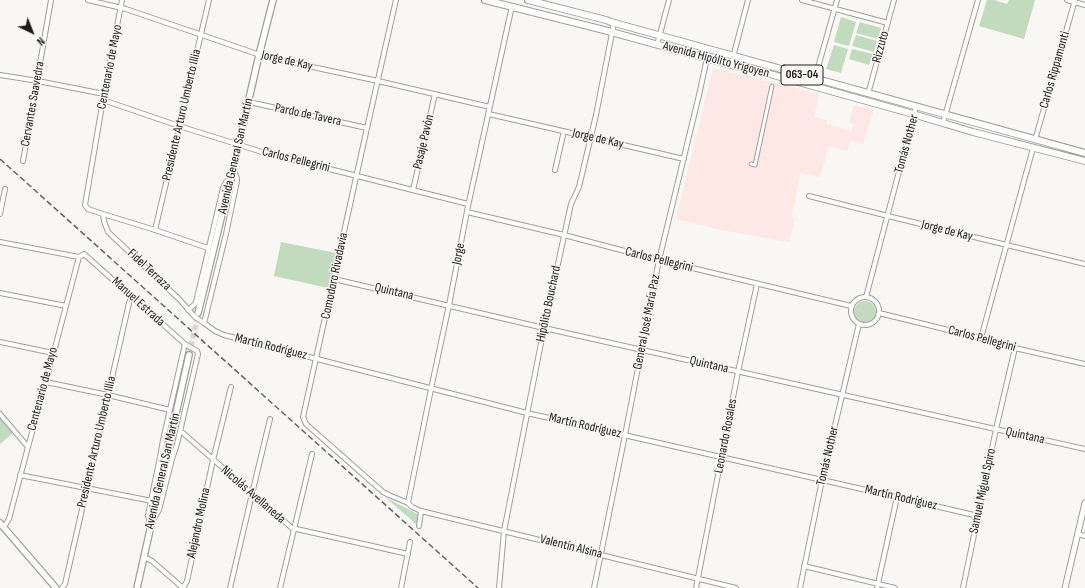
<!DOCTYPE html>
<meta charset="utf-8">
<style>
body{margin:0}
#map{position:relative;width:1085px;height:588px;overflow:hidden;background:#f8f7f3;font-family:"Sofia Sans Condensed",sans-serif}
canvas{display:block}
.north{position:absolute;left:12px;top:12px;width:40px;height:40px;-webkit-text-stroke:3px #f8f7f3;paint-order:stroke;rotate:137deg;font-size:11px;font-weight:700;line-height:16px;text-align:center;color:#1c1c1a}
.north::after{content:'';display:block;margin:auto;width:14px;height:18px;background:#1c1c1a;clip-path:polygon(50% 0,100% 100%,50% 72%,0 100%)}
</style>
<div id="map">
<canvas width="1085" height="588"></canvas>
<div class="north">N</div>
</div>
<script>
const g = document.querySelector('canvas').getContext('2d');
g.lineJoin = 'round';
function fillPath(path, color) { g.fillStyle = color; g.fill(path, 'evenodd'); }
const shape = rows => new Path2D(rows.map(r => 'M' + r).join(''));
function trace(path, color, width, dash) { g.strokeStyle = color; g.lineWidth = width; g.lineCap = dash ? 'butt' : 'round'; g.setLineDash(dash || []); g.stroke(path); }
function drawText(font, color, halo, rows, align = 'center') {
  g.font = font + ' "Sofia Sans Condensed",sans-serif'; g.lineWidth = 3; g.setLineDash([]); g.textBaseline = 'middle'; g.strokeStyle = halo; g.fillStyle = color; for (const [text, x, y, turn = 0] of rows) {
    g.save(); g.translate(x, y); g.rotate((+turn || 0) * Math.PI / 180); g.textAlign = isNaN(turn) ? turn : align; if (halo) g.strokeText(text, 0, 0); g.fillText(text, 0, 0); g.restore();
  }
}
fillPath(shape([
 [713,68,819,94,814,117,827,120,827,124,851,131,854,124,849,122,854,105,874,110,863,144,850,141,847,151,829,146,820,177,800,173,792,218,795,219,789,242,721,230,676,219]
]), '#fde8e6');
fillPath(shape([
 [987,0,994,0,1007,4,1009,0,1035,0,1024,39,979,26],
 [841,17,856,22,849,46,834,42],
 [860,22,881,28,878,39,856,33],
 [856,35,877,41,874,52,852,46],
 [834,45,848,49,841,73,826,69],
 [852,49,873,54,869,65,849,59],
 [281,242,336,253,328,288,274,276],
 '854 312a11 11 0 1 1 22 0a11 11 0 1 1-22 0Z',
 [0,417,13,433,0,444],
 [385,497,417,514,419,516,417,525]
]), '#c2dabe');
trace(shape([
 [189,355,198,315]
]), '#d7d6d2', 5.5, [5.5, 3]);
const pedestrian = shape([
 [751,164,755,165,772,86]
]);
const minor = shape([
 [88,0,126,9,266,57,378,81,490,107],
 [122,0,104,94,85,205,88,209,103,214,155,230,208,248],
 [396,0,367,128,303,417,306,424,383,492,389,495,408,503],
 [802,0,888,23],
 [1067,0,1085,5],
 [657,45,669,0],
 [731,65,748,0],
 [0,75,38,81,104,94],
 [815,78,837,0],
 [868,94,894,0],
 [103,100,179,126,262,152,468,204],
 [249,102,367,128],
 [489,114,684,159],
 [943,123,978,0],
 [1035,140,1075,0],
 [23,161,51,0],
 [555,170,564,131],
 [413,190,435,94],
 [809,196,888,216,1085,264],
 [467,212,564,235,659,260,851,306],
 [0,214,5,189],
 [103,214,104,221,108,232,179,299,195,317,204,323,215,331,224,335,527,413,897,497,978,516],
 [155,230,209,0],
 [0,242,79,257],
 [334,279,544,328,1085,449],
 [0,293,66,306],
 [866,297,916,107],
 '851 311a14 14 0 1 1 28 0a14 14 0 1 1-28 0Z',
 [188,310,195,304,196,302,223,188,226,182,230,178],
 [879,313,981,338,1015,348,1085,364],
 [204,323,226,234,237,181,237,178,233,169],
 [981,338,1033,148],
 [0,342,53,353],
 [46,382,108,395,170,410],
 [0,414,28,447],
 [180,431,183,433,292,528,408,554],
 [20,475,152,501],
 [408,503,431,389,449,305,468,206,512,6],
 [408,503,412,507,421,511,736,588],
 [150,525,148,515,160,457,163,440,185,344],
 [419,526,421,511],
 [4,527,9,519,28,447,46,382,66,306,79,257,84,254,185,344,197,351,198,354,177,444,172,459,159,510,153,520],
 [1078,534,1085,536],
 [144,557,152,561,183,588],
 [804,566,895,588],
 [62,588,65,584,129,303,132,296],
 [183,588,187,581,213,460,231,387],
 [230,588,252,494,270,419],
 [280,588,312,454],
 [401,588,410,542],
 [499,588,504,531,544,328,571,204,579,187,596,115,614,23],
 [594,588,625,435,659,260,699,95,707,58],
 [696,588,738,372,757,284],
 [800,588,822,480,859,324],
 [877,588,897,497],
 [963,588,996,429,1015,348]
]);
const tertiary = shape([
 [1065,588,1085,503]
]);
const secondary = shape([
 [198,313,233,169,259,55,273,0],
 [0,523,56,588],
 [137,588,189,355]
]);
const primary = shape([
 [485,0,604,30,731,65,759,71,906,112,973,132,1085,161],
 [528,0,606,20,611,22,1085,153]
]);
trace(pedestrian, '#9f9e9a', 5);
trace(minor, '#9f9e9a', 6);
trace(tertiary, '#9f9e9a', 7);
trace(secondary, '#9f9e9a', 8);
trace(primary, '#9f9e9a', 8);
trace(pedestrian, '#fff', 3);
trace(minor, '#fff', 4);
trace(tertiary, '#fff', 5);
trace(secondary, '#fff', 5.5);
trace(primary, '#fff', 6);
trace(shape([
 [0,159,478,588]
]), '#62625f', 1.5, [6, 3]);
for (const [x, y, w] of [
 [802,75,42]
]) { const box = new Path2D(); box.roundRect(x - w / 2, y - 10, w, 20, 3); g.fillStyle = '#f8f7f3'; g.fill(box); trace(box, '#1c1c1a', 1); }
drawText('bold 12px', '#1c1c1a', null, [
 ["063-04",802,75]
]);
drawText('13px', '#1c1c1a', '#f8f7f3', [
 ["Rizzuto",881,47,-75],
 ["Avenida Hipólito Yrigoyen",716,60,15],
 ["Jorge de Kay",287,61,13],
 ["Centenario de Mayo",110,67,-79],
 ["Carlos Rippamonti",1055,70,-74],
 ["Cervantes Saavedra",33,104,-80],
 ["Presidente Arturo Umberto Illia",182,115,-77],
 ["Pardo de Tavera",308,115,12],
 ["Jorge de Kay",598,139,13],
 ["Pasaje Pavón",424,142,-77],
 ["Tomás Nother",907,144,-75],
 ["Avenida General San Martín",236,156,-77],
 ["Carlos Pellegrini",296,160,14],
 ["Jorge de Kay",947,231,14],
 ["Jorge",459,254,-79],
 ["Carlos Pellegrini",659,260,14],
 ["Fidel Terraza",149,270,43],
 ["Comodoro Rivadavia",335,276,-78],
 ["Quintana",394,292,13],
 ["Manuel Estrada",138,302,42],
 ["Hipólito Bouchard",549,304,-78],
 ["General José María Paz",647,322,-79],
 ["Carlos Pellegrini",982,339,15],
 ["Martín Rodríguez",271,347,14],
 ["Quintana",709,365,13],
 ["Centenario de Mayo",43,389,-75],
 ["Martín Rodríguez",585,426,13],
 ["Leonardo Rosales",726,436,-79],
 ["Quintana",1025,436,12],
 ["Presidente Arturo Umberto Illia",97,442,-77],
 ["Tomás Nother",828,456,-77],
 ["Avenida General San Martín",163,471,-77],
 ["Samuel Miguel Spiro",983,491,-78],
 ["Nicolás Avellaneda",253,495,41],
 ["Martín Rodríguez",901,498,13],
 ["Alejandro Molina",199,523,-78],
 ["Valentín Alsina",571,547,14]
]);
</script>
